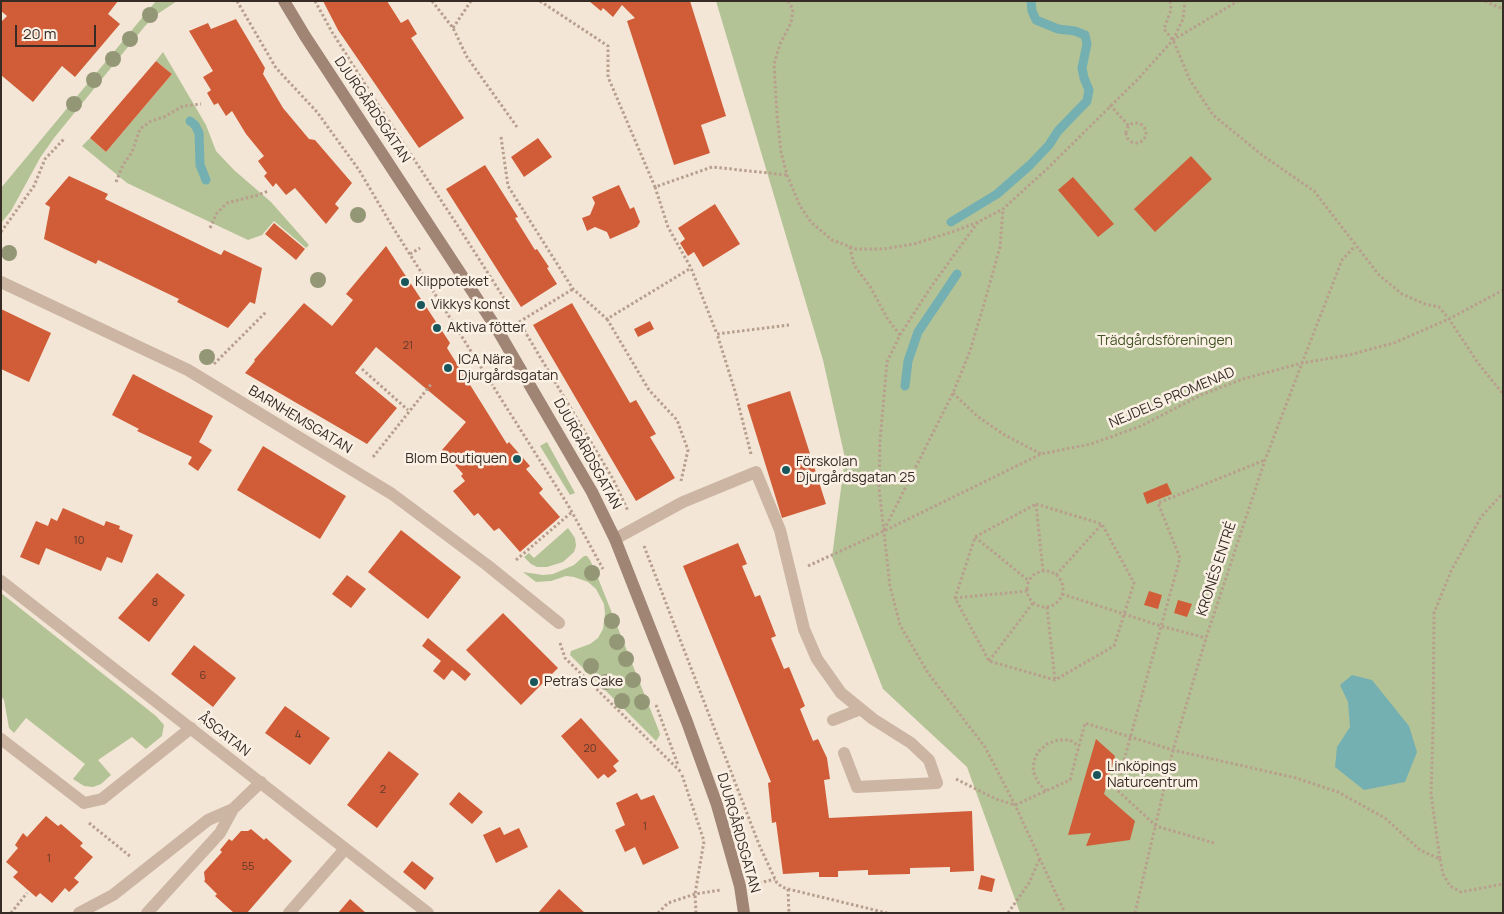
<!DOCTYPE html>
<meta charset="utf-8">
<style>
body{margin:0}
#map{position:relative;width:1504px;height:914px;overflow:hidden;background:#f3e6d7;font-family:Manrope,sans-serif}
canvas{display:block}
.frame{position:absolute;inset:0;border:2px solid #362b25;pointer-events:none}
.scale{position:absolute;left:15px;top:25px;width:81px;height:22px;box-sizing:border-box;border:2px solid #362b25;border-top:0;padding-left:6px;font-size:15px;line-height:18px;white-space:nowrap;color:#362b25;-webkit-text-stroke:4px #fbf0e4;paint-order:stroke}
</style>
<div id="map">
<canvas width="1504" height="914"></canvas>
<div class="frame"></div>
<div class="scale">20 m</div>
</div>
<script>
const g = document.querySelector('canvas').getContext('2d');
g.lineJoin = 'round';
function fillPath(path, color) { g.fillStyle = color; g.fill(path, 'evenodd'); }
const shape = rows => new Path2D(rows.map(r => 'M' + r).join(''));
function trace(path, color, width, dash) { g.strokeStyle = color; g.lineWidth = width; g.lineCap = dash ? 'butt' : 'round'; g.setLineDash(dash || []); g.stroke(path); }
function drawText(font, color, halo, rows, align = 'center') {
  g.font = font + ' Manrope,sans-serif'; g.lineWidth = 5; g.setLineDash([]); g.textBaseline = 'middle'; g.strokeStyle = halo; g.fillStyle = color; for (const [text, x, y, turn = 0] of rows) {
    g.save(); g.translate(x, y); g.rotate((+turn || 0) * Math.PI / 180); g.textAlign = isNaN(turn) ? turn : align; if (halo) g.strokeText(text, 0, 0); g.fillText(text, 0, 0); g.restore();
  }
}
fillPath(shape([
 [156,1,177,1,156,15,145,26,54,138,40,158,11,211,1,223,1,188],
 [716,1,1503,1,1503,913,1020,913,967,767,883,689,832,557,845,458,823,360],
 [163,52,206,125,216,151,234,170,271,202,309,245,306,248,274,221,262,235,248,240,127,183,82,146,90,138,106,152,172,74,156,61],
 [547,442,575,493,570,495,540,446],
 [568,528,575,538,576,546,574,552,563,562,547,567,537,567,531,564,524,557,529,553,534,558],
 [584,556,587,556,590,560,596,573,659,731,660,735,656,741,570,655,571,651,590,644,598,638,603,629,605,614,604,604,596,589,588,582,574,577,566,576,551,581,536,582,523,572,543,575,553,574,574,565],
 [1,593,156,716,164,725,162,736,146,749,132,737,98,760,111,775,101,784,93,787,84,786,73,779,85,764,26,718,14,733,9,728,4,700,1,696]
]), '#b4c396');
fillPath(shape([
 [1352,675,1372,680,1409,726,1417,752,1405,782,1364,790,1335,767,1337,747,1350,727,1348,702,1340,685]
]), '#74b0b2');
trace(shape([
 [190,121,195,125,199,133,200,165,206,180],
 [951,222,997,194,1030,165,1049,145,1058,131,1087,101,1089,90,1084,78,1082,68,1087,44,1085,35,1075,31,1058,29,1036,20,1032,11,1031,1],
 [905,386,908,361,918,332,957,274]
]), '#74b0b2', 9);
fillPath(shape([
 [1,1,118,1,108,14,120,24,75,77,62,66,33,102,1,75,1,22,7,16,1,11],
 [323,1,387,1,401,23,408,19,417,34,411,38,464,118,419,148,338,30],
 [589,1,690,1,726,116,701,125,710,153,674,165,627,21,635,18,622,5,613,17,603,8,601,11],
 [236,19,265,68,263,74,283,108,309,139,315,140,352,183,335,204,339,208,326,224,295,188,286,195,276,183,273,187,264,176,267,173,258,161,264,156,246,134,232,111,226,116,218,103,214,105,207,93,211,90,203,77,213,71,189,31,208,23,211,29],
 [156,61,172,74,106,152,90,138],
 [538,138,552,157,524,177,511,157],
 [1191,156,1212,179,1155,232,1134,209],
 [485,165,518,217,515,218,535,250,537,249,549,267,547,268,557,284,521,307,446,189],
 [69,176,108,194,105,199,221,255,224,250,262,268,255,304,250,302,228,328,177,302,179,299,98,260,96,264,44,239,50,207,45,204],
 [1073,177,1114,224,1098,237,1058,190],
 [619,185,630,209,634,207,640,222,637,227,610,239,607,232,595,227,587,231,582,218,590,215,595,203,592,197],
 [715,204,740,244,703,267,694,252,688,256,680,243,685,239,678,228],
 [274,223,305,249,296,260,265,234],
 [386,246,450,343,447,348,507,444,509,442,530,466,526,469,543,489,539,493,560,517,520,552,499,528,494,531,478,513,474,516,453,491,465,481,461,476,463,474,442,450,466,422,376,347,355,373,397,408,367,444,245,373,255,361,254,360,304,303,332,326,353,300,346,294],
 [572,303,630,403,636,400,656,434,650,437,675,478,636,501,533,325],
 [1,309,51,333,29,382,1,369],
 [650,321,654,329,638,337,634,329],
 [133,374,213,416,199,442,212,450,198,471,188,464,192,457,137,431,139,429,112,415],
 [790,391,826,504,782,518,747,405],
 [263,446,346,496,320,539,237,490],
 [1167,483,1172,494,1147,504,1143,493],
 [63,508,104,526,106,521,120,526,119,529,133,535,122,563,107,557,101,571,46,548,39,565,20,557,36,521,48,526,51,518,57,521],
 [401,530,461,577,428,619,368,572],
 [738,543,747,564,742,566,755,597,760,595,776,636,771,638,784,669,789,667,805,706,800,709,813,741,818,739,827,758,830,779,824,780,829,818,972,811,974,871,950,872,950,867,910,868,910,874,868,875,868,870,838,871,838,877,819,877,819,872,783,874,776,822,772,823,768,783,771,782,683,566],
 [157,573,185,595,149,642,118,618],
 [347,575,366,589,351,608,332,594],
 [1149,591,1162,595,1158,609,1144,605],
 [1178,600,1192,604,1187,617,1174,613],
 [503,613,558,668,521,705,466,650],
 [428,638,471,674,465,681,452,670,444,680,433,671,441,661,422,646],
 [194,645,236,678,213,707,171,674],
 [285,706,330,738,310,765,265,733],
 [581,718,619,761,613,766,617,771,608,778,604,774,598,779,561,736],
 [1096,739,1115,756,1104,794,1135,821,1130,840,1086,846,1091,833,1068,835],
 [389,751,419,774,377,828,347,805],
 [459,792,483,812,472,824,449,804],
 [637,793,641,800,654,795,679,848,643,865,635,847,625,852,615,830,625,825,616,803],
 [46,816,58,826,61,824,83,843,80,846,93,857,74,878,79,882,69,892,65,888,52,903,40,893,36,897,13,877,18,872,6,862,18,848,15,845,23,833,27,837],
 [500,827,504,835,519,828,528,847,496,863,483,835],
 [251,829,264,840,266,838,292,861,247,913,234,913,215,896,217,894,204,881,205,880,204,872,222,852,220,850,229,839,232,841,241,831,248,831],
 [412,861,434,878,425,890,403,872],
 [981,875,995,879,992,892,978,889],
 [559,889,585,913,538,913],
 [350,899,366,913,338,913]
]), '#d05d38');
trace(shape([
 [237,1,276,68,317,112,359,170,392,226,568,505,603,569],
 [315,1,332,32,377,103,456,223,509,306],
 [432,1,453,28,467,57,517,127],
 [540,1,608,46,608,77,655,187,712,167,787,175],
 [788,1,793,9,791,23,780,44,774,64,777,115,781,152,787,175,800,206,811,222,832,240,856,249,883,249,914,244,955,231,978,222,1003,209,1048,168,1138,79,1173,40,1238,1],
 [1170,1,1171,10,1164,29,1173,40,1190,80,1213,115,1262,155,1314,191,1379,275,1402,294,1425,304,1439,307,1449,319,1478,363,1503,394],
 [1485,1,1503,9],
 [453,28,471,1],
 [1173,40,1183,19,1185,1],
 [1110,105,1129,126],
 '1126 133a10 10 0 1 1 20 0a10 10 0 1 1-20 0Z',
 [501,137,508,186,573,289,607,319,691,268],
 [116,182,123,165,132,152,140,129,151,121,164,117,183,106,201,104],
 [655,187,668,227,691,268,717,334],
 [978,222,931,287,900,335,887,362,880,441,879,488,890,586,900,625,928,673,985,747,1015,805,1065,913],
 [210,228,217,213,227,203,258,195,268,191],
 [1,232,34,186,45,159,65,138],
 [850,247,854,265,871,288,887,318,900,335],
 [410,254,420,248],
 [607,319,649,390,677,420,688,450,681,481],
 [519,322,573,289],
 [524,330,613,479,628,511],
 [214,364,267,311],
 [362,369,408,410],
 [953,393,977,416,1003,434,1041,454],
 [751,454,735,391,717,334,789,325],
 [373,457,432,383],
 [1036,504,1102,524,1134,583,1114,646,1055,680,989,661,955,598,975,537,1036,504],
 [1036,504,1043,571],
 [884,530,953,393,970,351,984,304,1000,247,1003,209],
 [975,537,1029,581],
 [644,546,760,847,777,883,782,887,788,889,887,913],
 [516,560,572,512],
 [808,566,884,531,1041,454,1091,444,1141,426,1201,395,1243,379,1302,363,1349,355,1394,343,1449,319,1503,290],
 '1027 589a18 18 0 1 1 36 0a18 18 0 1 1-36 0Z',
 [1056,575,1102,524],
 [1062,594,1161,626,1206,638],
 [955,598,1027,591],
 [1047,607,1055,680],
 [560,643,565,658,682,773],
 [989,661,1033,603],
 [656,705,678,765],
 [682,775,704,841,695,894,696,913],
 [956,779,996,799,1015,805,1070,780,1085,723,1173,750,1296,778,1338,792,1385,818,1420,850,1440,859,1431,794,1433,729,1434,613,1451,571,1481,517,1503,493],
 [1046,791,1038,782,1033,771,1034,761,1038,752,1047,744,1058,740,1070,740,1079,746],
 [89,823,131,857],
 [1214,843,1156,826,1116,789,1180,558,1158,503,1265,460],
 [1440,859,1443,874,1450,886,1461,892,1503,884],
 [759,883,775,879],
 [788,889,789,913],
 [11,913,27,893],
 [658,913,668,903,695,894,721,890],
 [1008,913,1029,883,1040,858],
 [1135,913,1173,750,1206,638,1265,460,1302,363,1342,260,1355,246]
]), '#b89f8d', 3, [2.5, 2.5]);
trace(shape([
 [615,539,683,502,756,472,780,530,804,629,817,659,841,693,873,719,911,743,929,760,937,783,857,787,844,753],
 [833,720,861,709],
 [1,739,84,803,102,799,191,728],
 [79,913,113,895,208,820,233,809],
 [147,913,220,833,233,809,261,782]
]), '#ccb5a2', 12);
trace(shape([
 [1,282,188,370,392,494,487,565,559,623],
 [1,581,428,913],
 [289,913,345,849]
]), '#ccb5a2', 12);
trace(shape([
 [284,1,305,36,497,329,592,492,615,539,687,722,717,805,740,886,744,913]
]), '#a08474', 12);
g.fillStyle = '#939776';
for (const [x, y] of [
 [150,15],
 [130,39],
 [113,59],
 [94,80],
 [74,104],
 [358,215],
 [9,253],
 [318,280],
 [207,357],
 [592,573],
 [612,621],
 [617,642],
 [626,659],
 [591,666],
 [633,680],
 [606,682],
 [622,701],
 [642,702]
]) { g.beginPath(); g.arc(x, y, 8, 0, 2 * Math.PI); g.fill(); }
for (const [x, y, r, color] of [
 [405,282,5,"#18565b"],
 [421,305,5,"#18565b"],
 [437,328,5,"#18565b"],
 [448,368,5,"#18565b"],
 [517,459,5,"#18565b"],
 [786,470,5,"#18565b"],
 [534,682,5,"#18565b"],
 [1097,775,5,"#18565b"]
]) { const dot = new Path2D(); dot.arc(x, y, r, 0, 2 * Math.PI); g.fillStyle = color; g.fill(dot); trace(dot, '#fbf0e4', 2); }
drawText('11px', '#5c382a', null, [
 ["21",408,346],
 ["10",79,541],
 ["8",155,603],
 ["6",203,676],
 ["4",298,735],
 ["20",590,749],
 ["2",383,790],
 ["1",645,827],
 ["1",49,859],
 ["55",248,867]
]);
drawText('14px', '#362b25', '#fbf0e4', [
 ["DJURGÅRDSGATAN",372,110,56],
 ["NEJDELS PROMENAD",1172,398,-23],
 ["BARNHEMSGATAN",300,420,31],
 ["DJURGÅRDSGATAN",587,454,61],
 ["KRONÉS ENTRÉ",1217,569,-72],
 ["ÅSGATAN",224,735,38],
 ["DJURGÅRDSGATAN",738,833,74]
]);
drawText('14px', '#362b25', '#fbf0e4', [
 ["Klippoteket",415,282],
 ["Vikkys konst",431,305],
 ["Aktiva fötter",447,328],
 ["ICA Nära",458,360],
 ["Djurgårdsgatan",458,376],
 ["Blom Boutiquen",507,459,"right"],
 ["Förskolan",796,462],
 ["Djurgårdsgatan 25",796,478],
 ["Petra's Cake",544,682],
 ["Linköpings",1107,767],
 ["Naturcentrum",1107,783]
], 'left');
drawText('14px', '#455627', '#fbf0e4', [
 ["Trädgårdsföreningen",1165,341]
]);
</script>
